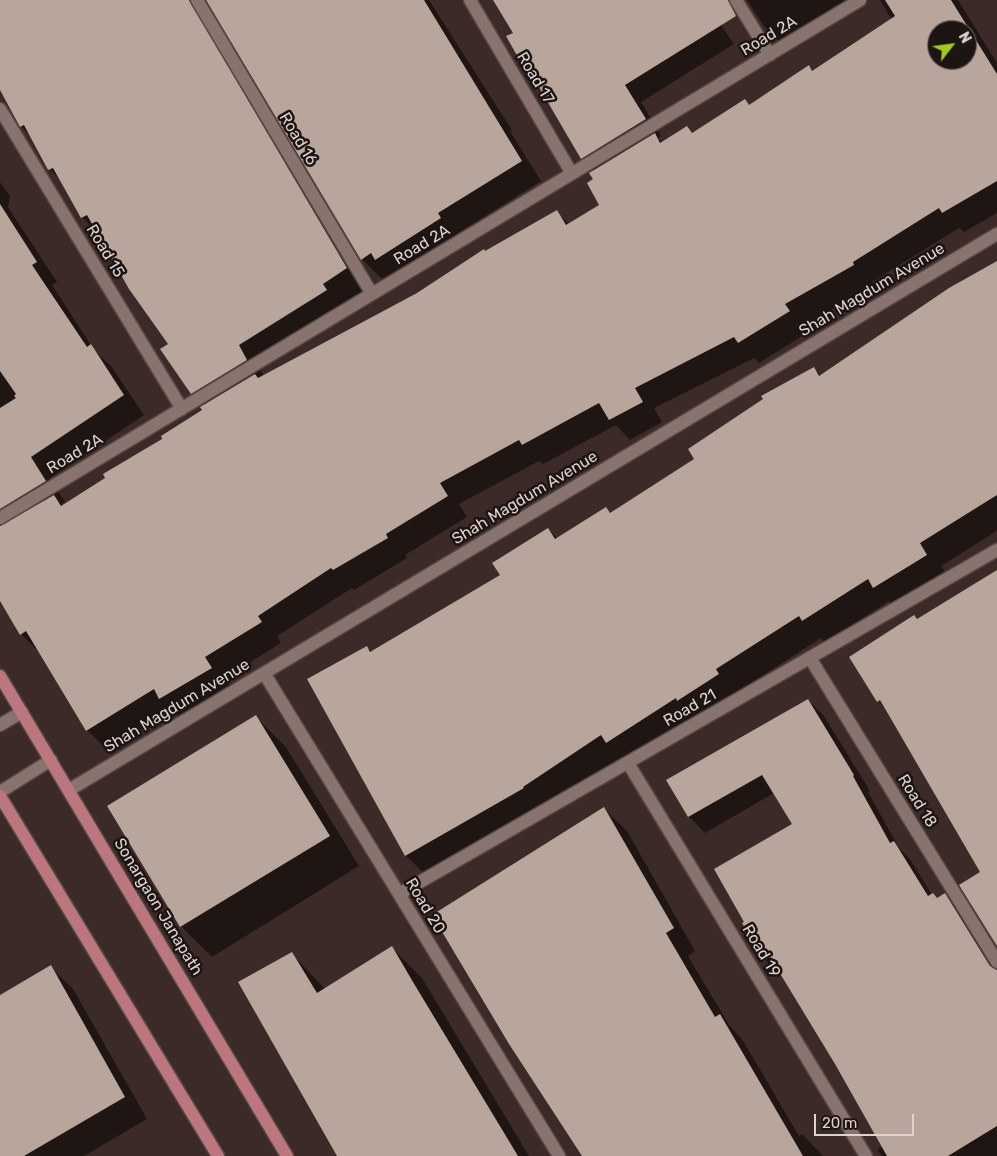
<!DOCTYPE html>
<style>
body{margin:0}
#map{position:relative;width:997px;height:1156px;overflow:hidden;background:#3b2a27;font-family:Rubik,sans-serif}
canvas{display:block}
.north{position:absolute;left:927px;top:20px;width:50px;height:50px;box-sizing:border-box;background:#1d1513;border:1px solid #6a615f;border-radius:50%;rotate:60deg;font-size:14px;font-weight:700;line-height:20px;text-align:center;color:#ded2d0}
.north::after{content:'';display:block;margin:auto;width:18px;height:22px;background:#a3c926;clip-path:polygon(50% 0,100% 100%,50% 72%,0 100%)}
.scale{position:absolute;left:814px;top:1114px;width:100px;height:22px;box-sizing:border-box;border:2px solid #ded2d0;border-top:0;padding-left:6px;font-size:15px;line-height:18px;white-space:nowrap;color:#ded2d0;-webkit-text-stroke:4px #1d1513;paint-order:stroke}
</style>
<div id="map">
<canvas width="997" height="1156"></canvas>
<div class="north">N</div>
<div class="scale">20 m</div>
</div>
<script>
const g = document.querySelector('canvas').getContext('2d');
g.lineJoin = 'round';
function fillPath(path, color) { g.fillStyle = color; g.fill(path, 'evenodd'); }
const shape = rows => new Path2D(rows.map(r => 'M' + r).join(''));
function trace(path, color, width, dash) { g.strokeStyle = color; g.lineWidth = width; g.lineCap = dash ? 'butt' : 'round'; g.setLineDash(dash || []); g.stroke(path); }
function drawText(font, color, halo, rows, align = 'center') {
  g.font = font + ' Rubik,sans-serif'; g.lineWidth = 5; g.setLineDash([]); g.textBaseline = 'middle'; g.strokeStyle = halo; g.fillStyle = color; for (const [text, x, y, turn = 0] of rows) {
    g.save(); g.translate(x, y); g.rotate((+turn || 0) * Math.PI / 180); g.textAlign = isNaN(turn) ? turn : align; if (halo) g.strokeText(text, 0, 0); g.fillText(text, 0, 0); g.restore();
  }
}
fillPath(shape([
 [0,0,429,0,512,130,510,131,541,181,457,234,461,239,396,279,391,274,382,279,362,259,215,13,209,20,367,289,342,304,346,311,258,365,264,376,417,294,556,212,569,224,601,205,595,171,582,158,543,93,534,83,515,33,498,0,704,0,734,44,641,102,661,136,658,138,663,143,687,128,693,134,745,101,750,106,809,67,813,71,892,20,880,0,958,0,997,63,997,213,964,232,959,228,872,282,874,285,805,325,809,332,759,363,754,358,654,408,662,422,630,440,616,425,543,464,539,461,459,504,467,517,405,555,407,558,354,590,352,588,277,636,281,643,225,678,231,688,181,719,172,710,107,750,87,730,41,654,21,634,0,599,0,182,10,196,8,207,57,282,52,285,94,350,111,366,144,415,50,478,65,502,61,504,64,506,164,439,204,411,205,406,192,393,169,345,100,236,82,217,61,181,50,169,32,137,21,126,0,81],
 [937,30,967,30,967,60,937,60],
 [747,0,869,0,784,46,764,26],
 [997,262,997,531,941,566,948,577,896,609,889,601,825,643,821,638,737,692,740,697,629,764,622,757,544,809,429,878,406,856,309,680,366,647,372,652,501,575,548,529,558,539,606,509,611,514,696,459,813,368,821,376],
 [808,700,824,716,870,791,868,792,899,848,910,859,932,895,938,899,945,895,961,911,997,969,997,1156,882,1156,877,1150,883,1146,836,1063,783,975,765,960,793,824,774,793,705,833,689,817,668,781],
 [256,717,286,747,359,866,212,957,181,926,108,807],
 [604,809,627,831,695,951,688,956,729,1025,742,1039,799,1136,802,1134,823,1156,583,1156],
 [391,947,422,978,529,1156,339,1156,292,954,325,989],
 [50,967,73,989,147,1119,84,1156,0,1156,0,997]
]), '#0007');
fillPath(shape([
 [0,0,189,0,347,268,323,284,327,290,239,345,247,360,191,394,160,349,168,344,129,289,87,215,81,218,53,168,48,170,24,125,20,127,0,90],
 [206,0,424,0,522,161,438,213,441,218,375,260,371,253,361,260],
 [493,0,728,0,736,16,625,85,646,119,581,159,536,82,533,84,506,36,513,33],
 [885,0,951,0,997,74,997,181,942,213,939,208,853,262,854,265,785,304,790,311,738,343,734,337,635,388,643,402,609,420,599,403,522,445,519,440,440,483,448,496,386,534,388,538,333,570,331,568,258,616,262,622,205,657,212,668,159,699,154,689,86,731,26,631,20,635,0,601,0,526,54,495,61,506,105,478,103,474,162,439,161,436,202,410,200,407,255,374,258,378,417,293,484,249,485,251,557,210,566,225,599,205,587,183,593,179,589,173,655,133,660,143,687,126,692,133,745,99,749,105,809,65,812,71,895,16],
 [937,30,967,30,967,60,937,60],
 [0,204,37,262,32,265,87,347,91,344,124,395,31,457,46,481,0,509,0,408,16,398,14,396,16,394,0,371],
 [997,261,997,495,920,543,927,555,873,588,868,579,802,621,799,616,716,669,719,674,677,701,676,698,606,743,601,735,523,787,524,788,405,856,307,679,367,646,370,652,500,575,492,563,548,528,555,539,606,507,610,513,694,459,688,449,763,399,761,396,814,367,819,376,949,288],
 [997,570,997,946,959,885,980,872,880,700,877,702,849,657,914,615,917,619],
 [808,699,854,775,853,776,890,843,894,841,928,896,933,893,937,898,945,893,990,966,997,970,997,1126,948,1156,887,1156,835,1064,770,957,764,961,742,923,744,922,714,869,792,824,762,775,688,817,666,780],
 [256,715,330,836,180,927,107,806],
 [604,807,674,928,666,933,715,1017,720,1014,803,1156,582,1156,509,1044,432,915],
 [392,946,413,982,518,1156,337,1156,238,982,292,952,317,993],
 [51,965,125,1097,24,1156,0,1156,0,995]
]), '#b8a59b');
const minor = shape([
 [197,0,372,294],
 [470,0,571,172],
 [736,0,770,55],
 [0,109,182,409],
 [0,518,860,0],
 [810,658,997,962],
 [264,673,559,1156],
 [0,725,22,712],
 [628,763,866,1156],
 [69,790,997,234],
 [0,792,51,760],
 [399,894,997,550]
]);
const major = shape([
 [0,676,287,1156],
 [0,796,218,1156]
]);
trace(minor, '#574845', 15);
trace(major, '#574845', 15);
trace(minor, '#88736f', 12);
trace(major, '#bb777d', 12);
drawText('16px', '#ded2d0', '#1d1513', [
 ["Road 2A",769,36,-31],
 ["Road 17",535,78,59],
 ["Road 16",298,139,59],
 ["Road 2A",422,245,-31],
 ["Road 15",105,251,59],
 ["Shah Magdum Avenue",872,290,-31],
 ["Road 2A",75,454,-31],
 ["Shah Magdum Avenue",525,498,-31],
 ["Shah Magdum Avenue",177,706,-31],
 ["Road 21",690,708,-30],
 ["Road 18",917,801,58],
 ["Road 20",425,906,59],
 ["Sonargaon Janapath",158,907,59],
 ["Road 19",761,951,59]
]);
</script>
